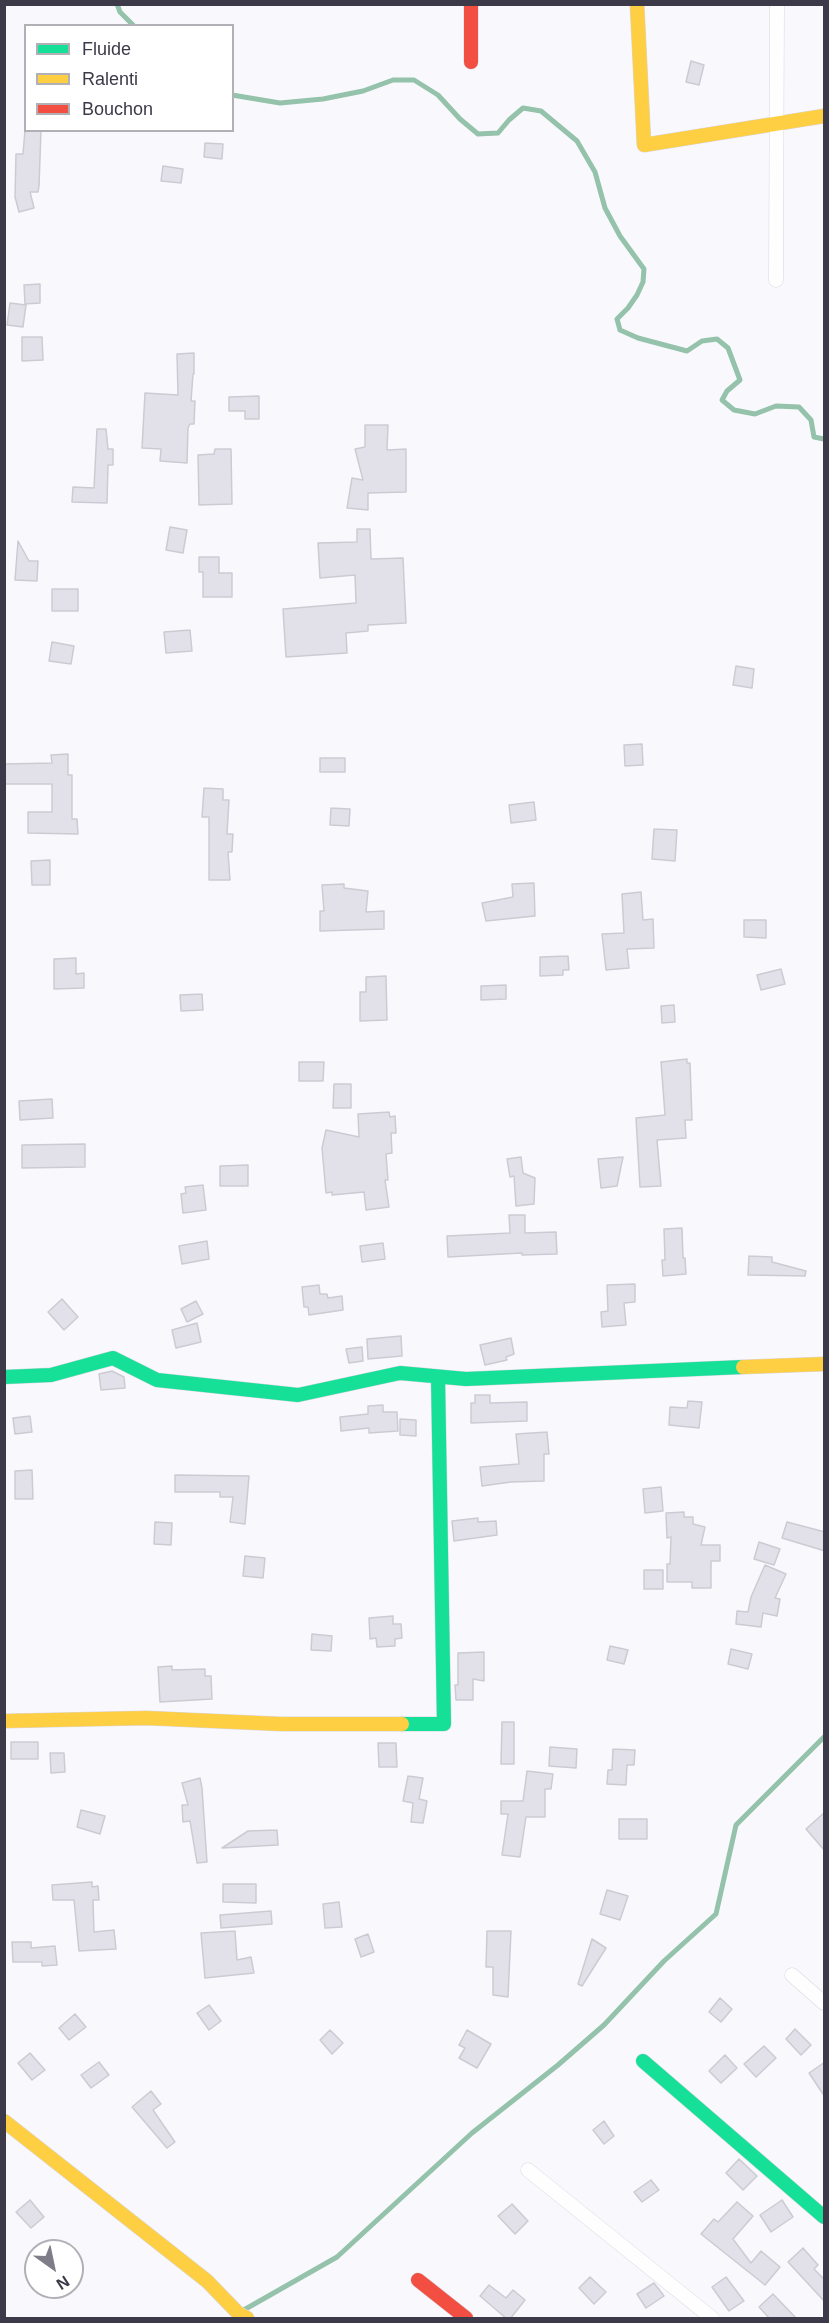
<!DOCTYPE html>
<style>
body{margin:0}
#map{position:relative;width:829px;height:2323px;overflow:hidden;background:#f9f9fd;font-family:Helvetica,sans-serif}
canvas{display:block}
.frame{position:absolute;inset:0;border:6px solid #3c3a49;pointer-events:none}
.legend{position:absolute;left:24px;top:24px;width:210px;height:108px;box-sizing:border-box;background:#fff;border:2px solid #b1b0b6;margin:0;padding:8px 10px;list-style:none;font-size:18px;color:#3c3a49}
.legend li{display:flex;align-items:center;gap:12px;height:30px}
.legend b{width:30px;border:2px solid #b1b0b6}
.north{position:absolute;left:24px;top:2239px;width:60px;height:60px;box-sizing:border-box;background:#fff;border:2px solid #b1b0b6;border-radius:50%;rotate:147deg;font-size:16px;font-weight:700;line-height:24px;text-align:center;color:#3c3a49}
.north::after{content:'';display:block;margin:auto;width:21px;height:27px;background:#7e7d88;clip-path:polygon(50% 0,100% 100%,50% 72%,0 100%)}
</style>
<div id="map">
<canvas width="829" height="2323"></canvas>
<div class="frame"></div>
<ul class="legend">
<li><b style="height:8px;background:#16e098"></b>Fluide</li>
<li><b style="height:8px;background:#ffcf43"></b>Ralenti</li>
<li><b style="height:8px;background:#f24e42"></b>Bouchon</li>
</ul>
<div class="north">N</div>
</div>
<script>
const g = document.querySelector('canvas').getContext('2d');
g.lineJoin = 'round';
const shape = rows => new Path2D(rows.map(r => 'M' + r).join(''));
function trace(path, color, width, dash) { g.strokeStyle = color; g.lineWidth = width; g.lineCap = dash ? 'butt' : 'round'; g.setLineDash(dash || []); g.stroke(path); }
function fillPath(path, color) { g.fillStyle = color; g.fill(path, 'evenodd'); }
trace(shape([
 [117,4,120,12,134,26],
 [232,95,280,103,323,99,363,91,393,80,414,80,438,95,460,119,478,134,498,133,509,120,523,108,541,111,577,141,595,172,605,208,620,236,644,269,643,282,637,295,628,308,617,319,620,330,638,338,687,351,702,341,717,339,728,348,740,380,727,391,722,400,734,410,755,414,776,406,799,407,811,420,814,437,824,439],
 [242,2311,337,2257,472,2133,558,2065,604,2025,664,1961,716,1914,736,1825,824,1737]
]), '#94c2aa', 5);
const building = shape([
 [691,61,704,65,699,85,686,82,691,61],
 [25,130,41,130,39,186,38,192,30,192,34,208,19,212,15,197,16,154,23,154,25,130],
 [205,143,223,144,222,159,204,157,205,143],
 [163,166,183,169,181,183,161,181,163,166],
 [40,284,40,303,25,304,24,285,40,284],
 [10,303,26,305,23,327,7,325,10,303],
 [22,337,42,337,43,360,22,361,22,337],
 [194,353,194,374,193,374,191,401,195,401,194,424,190,424,188,428,187,463,160,461,161,449,142,448,145,393,178,395,177,354,194,353],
 [259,396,259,419,245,419,245,411,229,411,229,397,259,396],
 [365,425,388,425,387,450,406,449,406,492,368,493,368,510,347,508,352,478,363,480,355,449,365,447,365,425],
 [97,429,106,429,108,449,113,449,113,465,108,465,107,503,72,502,73,487,94,488,97,429],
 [215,449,231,449,232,504,199,505,198,455,214,454,215,449],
 [170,527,187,530,183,553,166,550,170,527],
 [357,529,370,529,371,559,403,558,406,623,368,625,368,631,346,633,347,653,286,657,283,609,356,603,355,575,320,578,318,543,357,542,357,529],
 [18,541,29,561,38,561,37,581,15,580,18,541],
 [199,557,219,557,219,573,232,573,232,597,203,597,203,572,199,572,199,557],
 [52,589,78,589,78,611,52,611,52,589],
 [190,630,192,651,166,653,164,632,190,630],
 [52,642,74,646,71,664,49,661,52,642],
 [736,666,754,669,752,688,733,685,736,666],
 [642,744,643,765,625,766,624,745,642,744],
 [68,754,68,775,72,775,72,819,77,819,78,834,28,833,28,812,52,812,52,784,4,784,4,764,52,763,51,755,68,754],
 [320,758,345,758,345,772,320,772,320,758],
 [204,788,223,789,223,800,229,800,227,834,233,834,232,852,228,852,230,880,209,880,209,817,202,817,204,788],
 [534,802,536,820,511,823,509,805,534,802],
 [331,808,350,809,349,826,330,825,331,808],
 [654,829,677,830,675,861,652,859,654,829],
 [50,860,50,885,32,885,31,861,50,860],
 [534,883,535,916,486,921,482,903,513,897,512,884,534,883],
 [344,884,344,888,368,891,366,912,384,911,384,929,320,931,320,911,324,911,322,885,344,884],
 [641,892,643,920,653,919,654,948,627,949,629,968,606,970,602,934,624,933,622,894,641,892],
 [744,920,766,920,766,938,744,937,744,920],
 [568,956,569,970,563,970,563,975,540,976,540,957,568,956],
 [76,958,76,974,84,973,84,988,54,989,54,959,76,958],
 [781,969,785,984,761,990,757,975,781,969],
 [386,976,387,1020,360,1021,360,992,366,992,366,977,386,976],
 [506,985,506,999,481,1000,481,986,506,985],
 [202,994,203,1010,181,1011,180,995,202,994],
 [674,1005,675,1022,662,1023,661,1006,674,1005],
 [687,1059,687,1063,690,1063,692,1120,685,1120,686,1138,657,1140,661,1186,640,1187,636,1118,665,1115,661,1062,687,1059],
 [299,1062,324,1062,323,1081,299,1081,299,1062],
 [334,1084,351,1084,351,1108,333,1108,334,1084],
 [52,1099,53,1118,20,1120,19,1101,52,1099],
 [389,1112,390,1117,395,1116,396,1133,391,1133,392,1153,386,1154,388,1180,385,1180,389,1207,366,1210,364,1192,332,1195,332,1192,326,1193,322,1148,326,1130,359,1137,358,1114,389,1112],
 [85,1144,85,1167,22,1168,22,1145,85,1144],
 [521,1157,523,1173,535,1178,534,1204,516,1206,514,1176,510,1177,507,1159,521,1157],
 [623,1157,617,1186,601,1188,598,1159,623,1157],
 [248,1165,248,1186,220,1186,220,1166,248,1165],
 [203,1185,206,1210,183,1213,181,1194,186,1193,185,1187,203,1185],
 [509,1215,525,1215,525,1233,556,1232,557,1254,522,1255,522,1253,448,1257,447,1236,510,1233,509,1215],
 [682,1228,683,1258,685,1258,686,1274,663,1276,662,1260,665,1260,664,1229,682,1228],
 [207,1241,209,1259,182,1264,179,1246,207,1241],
 [383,1243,385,1259,362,1262,360,1246,383,1243],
 [749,1256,772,1257,772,1262,806,1271,805,1276,748,1275,749,1256],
 [635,1284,635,1302,624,1303,626,1325,602,1327,601,1312,608,1311,607,1285,635,1284],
 [319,1285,320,1294,327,1294,328,1298,342,1296,343,1310,309,1315,308,1307,304,1307,302,1287,319,1285],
 [62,1299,78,1317,64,1330,48,1312,62,1299],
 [196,1301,203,1314,187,1322,181,1309,196,1301],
 [197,1323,201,1342,176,1348,172,1330,197,1323],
 [401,1336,402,1356,368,1359,367,1339,401,1336],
 [511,1338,514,1354,506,1357,507,1360,485,1365,480,1345,511,1338],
 [362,1347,363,1361,349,1363,346,1349,362,1347],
 [112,1371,124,1377,125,1388,101,1390,99,1374,112,1371],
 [475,1395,490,1395,490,1403,527,1402,527,1421,471,1423,471,1403,475,1403,475,1395],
 [688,1401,702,1402,699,1428,669,1425,670,1407,687,1408,688,1401],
 [383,1405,383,1412,397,1412,398,1431,369,1433,369,1428,341,1431,340,1417,368,1414,368,1406,383,1405],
 [30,1416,32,1432,15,1434,13,1418,30,1416],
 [400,1419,416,1420,416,1436,400,1435,400,1419],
 [547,1432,549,1454,544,1454,544,1481,511,1482,482,1486,480,1467,519,1464,516,1434,547,1432],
 [32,1470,33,1499,15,1499,15,1471,32,1470],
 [175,1475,249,1476,245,1524,230,1522,233,1497,220,1497,220,1492,175,1492,175,1475],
 [661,1487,663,1511,645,1513,643,1489,661,1487],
 [684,1512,684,1517,693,1517,693,1524,705,1527,701,1545,720,1545,720,1561,711,1561,711,1588,692,1588,692,1582,667,1582,667,1564,670,1564,671,1537,667,1538,666,1513,684,1512],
 [478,1518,478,1522,496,1521,497,1535,454,1541,452,1521,478,1518],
 [155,1522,172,1523,171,1545,154,1544,155,1522],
 [787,1522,825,1532,825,1551,782,1538,787,1522],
 [759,1542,780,1549,774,1565,754,1559,759,1542],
 [245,1556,265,1558,263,1578,243,1576,245,1556],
 [765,1565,786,1574,775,1598,780,1599,777,1616,763,1613,761,1627,736,1624,737,1611,748,1612,751,1597,765,1565],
 [644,1570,663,1570,663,1589,644,1589,644,1570],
 [393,1616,393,1624,401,1624,402,1638,395,1639,395,1646,377,1647,376,1638,370,1639,369,1618,393,1616],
 [312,1634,332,1636,331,1651,311,1650,312,1634],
 [610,1646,628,1650,624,1664,607,1660,610,1646],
 [731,1649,752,1654,748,1669,728,1664,731,1649],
 [484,1652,484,1681,473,1679,473,1700,456,1700,455,1685,458,1685,458,1653,484,1652],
 [172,1666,172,1670,205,1669,205,1676,211,1676,212,1699,160,1702,158,1667,172,1666],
 [502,1722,514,1722,514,1764,501,1764,502,1722],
 [11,1742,38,1742,38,1759,11,1759,11,1742],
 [378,1743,396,1743,397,1767,379,1767,378,1743],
 [550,1747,577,1749,576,1768,549,1766,550,1747],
 [613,1749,635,1750,634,1765,627,1765,626,1785,607,1784,608,1770,612,1770,613,1749],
 [50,1753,64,1753,65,1772,51,1773,50,1753],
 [527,1771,553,1774,551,1789,545,1789,545,1817,526,1817,520,1857,502,1855,508,1814,501,1814,501,1801,523,1801,527,1771],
 [408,1776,423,1778,419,1799,427,1801,423,1823,411,1822,413,1803,403,1801,408,1776],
 [200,1778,202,1788,207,1862,197,1863,190,1821,183,1822,182,1805,188,1805,182,1783,200,1778],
 [81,1810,105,1816,100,1834,77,1827,81,1810],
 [825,1812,825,1851,806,1829,825,1812],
 [619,1819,647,1819,647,1839,619,1839,619,1819],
 [277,1830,278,1845,222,1848,248,1831,277,1830],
 [92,1882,92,1887,98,1886,99,1900,93,1900,94,1932,114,1930,116,1949,79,1951,74,1900,53,1900,52,1885,92,1882],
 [223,1884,256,1884,256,1903,223,1902,223,1884],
 [607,1890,628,1896,620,1920,600,1914,607,1890],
 [339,1902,342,1927,325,1928,323,1904,339,1902],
 [271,1911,272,1924,221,1928,220,1915,271,1911],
 [235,1931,237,1960,251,1957,254,1973,205,1978,201,1933,235,1931],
 [487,1931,511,1931,508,1997,493,1995,493,1967,486,1967,487,1931],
 [368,1934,374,1952,361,1957,355,1939,368,1934],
 [592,1939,606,1948,582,1986,578,1984,592,1939],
 [12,1942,31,1942,31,1948,55,1946,57,1965,42,1966,42,1962,13,1962,12,1942],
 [720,1998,732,2009,721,2022,709,2012,720,1998],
 [209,2005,221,2021,209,2030,197,2013,209,2005],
 [75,2014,86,2027,69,2040,59,2028,75,2014],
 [795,2029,811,2045,801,2055,786,2039,795,2029],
 [330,2030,343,2043,332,2054,320,2040,330,2030],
 [467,2030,491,2044,477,2068,459,2058,465,2048,459,2045,467,2030],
 [764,2046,776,2058,756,2077,744,2064,764,2046],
 [30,2053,45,2070,32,2080,18,2063,30,2053],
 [725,2055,737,2068,721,2083,709,2071,725,2055],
 [99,2062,109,2075,91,2088,81,2075,99,2062],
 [825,2062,825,2097,809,2073,825,2062],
 [151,2091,161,2104,153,2110,175,2142,167,2148,132,2107,151,2091],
 [604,2121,614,2136,604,2144,593,2130,604,2121],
 [739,2159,757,2176,743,2190,726,2173,739,2159],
 [651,2180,659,2190,642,2202,634,2192,651,2180],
 [30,2200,44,2217,31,2228,16,2212,30,2200],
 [782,2200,793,2217,771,2232,760,2215,782,2200],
 [737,2202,753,2216,733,2239,751,2263,761,2251,780,2267,765,2285,701,2234,714,2219,718,2222,737,2202],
 [512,2204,528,2221,515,2234,498,2216,512,2204],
 [803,2248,818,2265,814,2269,825,2280,825,2302,788,2262,803,2248],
 [590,2277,606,2292,594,2304,579,2288,590,2277],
 [726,2277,744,2301,729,2311,712,2287,726,2277],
 [654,2283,664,2296,646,2308,637,2294,654,2283],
 [489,2285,506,2298,513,2290,525,2300,510,2319,507,2319,480,2296,489,2285],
 [773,2294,797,2319,770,2319,759,2307,773,2294]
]);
fillPath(building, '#e2e1ea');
trace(building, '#cccbd3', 1.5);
const street = shape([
 [776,280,777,4],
 [792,1975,824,2003],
 [528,2170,712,2318]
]);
const fast = shape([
 [4,1377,51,1375,113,1358,157,1380,298,1395,400,1373,466,1379,743,1367],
 [402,1724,444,1724,438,1377],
 [643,2061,824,2217]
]);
const slow = shape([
 [637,4,644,145,824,116],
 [743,1367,824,1364],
 [4,1721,146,1718,281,1724,402,1724],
 [4,2121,207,2281,238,2313,247,2318]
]);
const jam = shape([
 [471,4,471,62],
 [418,2280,466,2318]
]);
trace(street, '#d7d6df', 15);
trace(fast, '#d7d6df', 15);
trace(slow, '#d7d6df', 15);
trace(jam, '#d7d6df', 15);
trace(street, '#fefeff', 14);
trace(fast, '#16e098', 14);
trace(slow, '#ffcf43', 14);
trace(jam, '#f24e42', 14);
</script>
